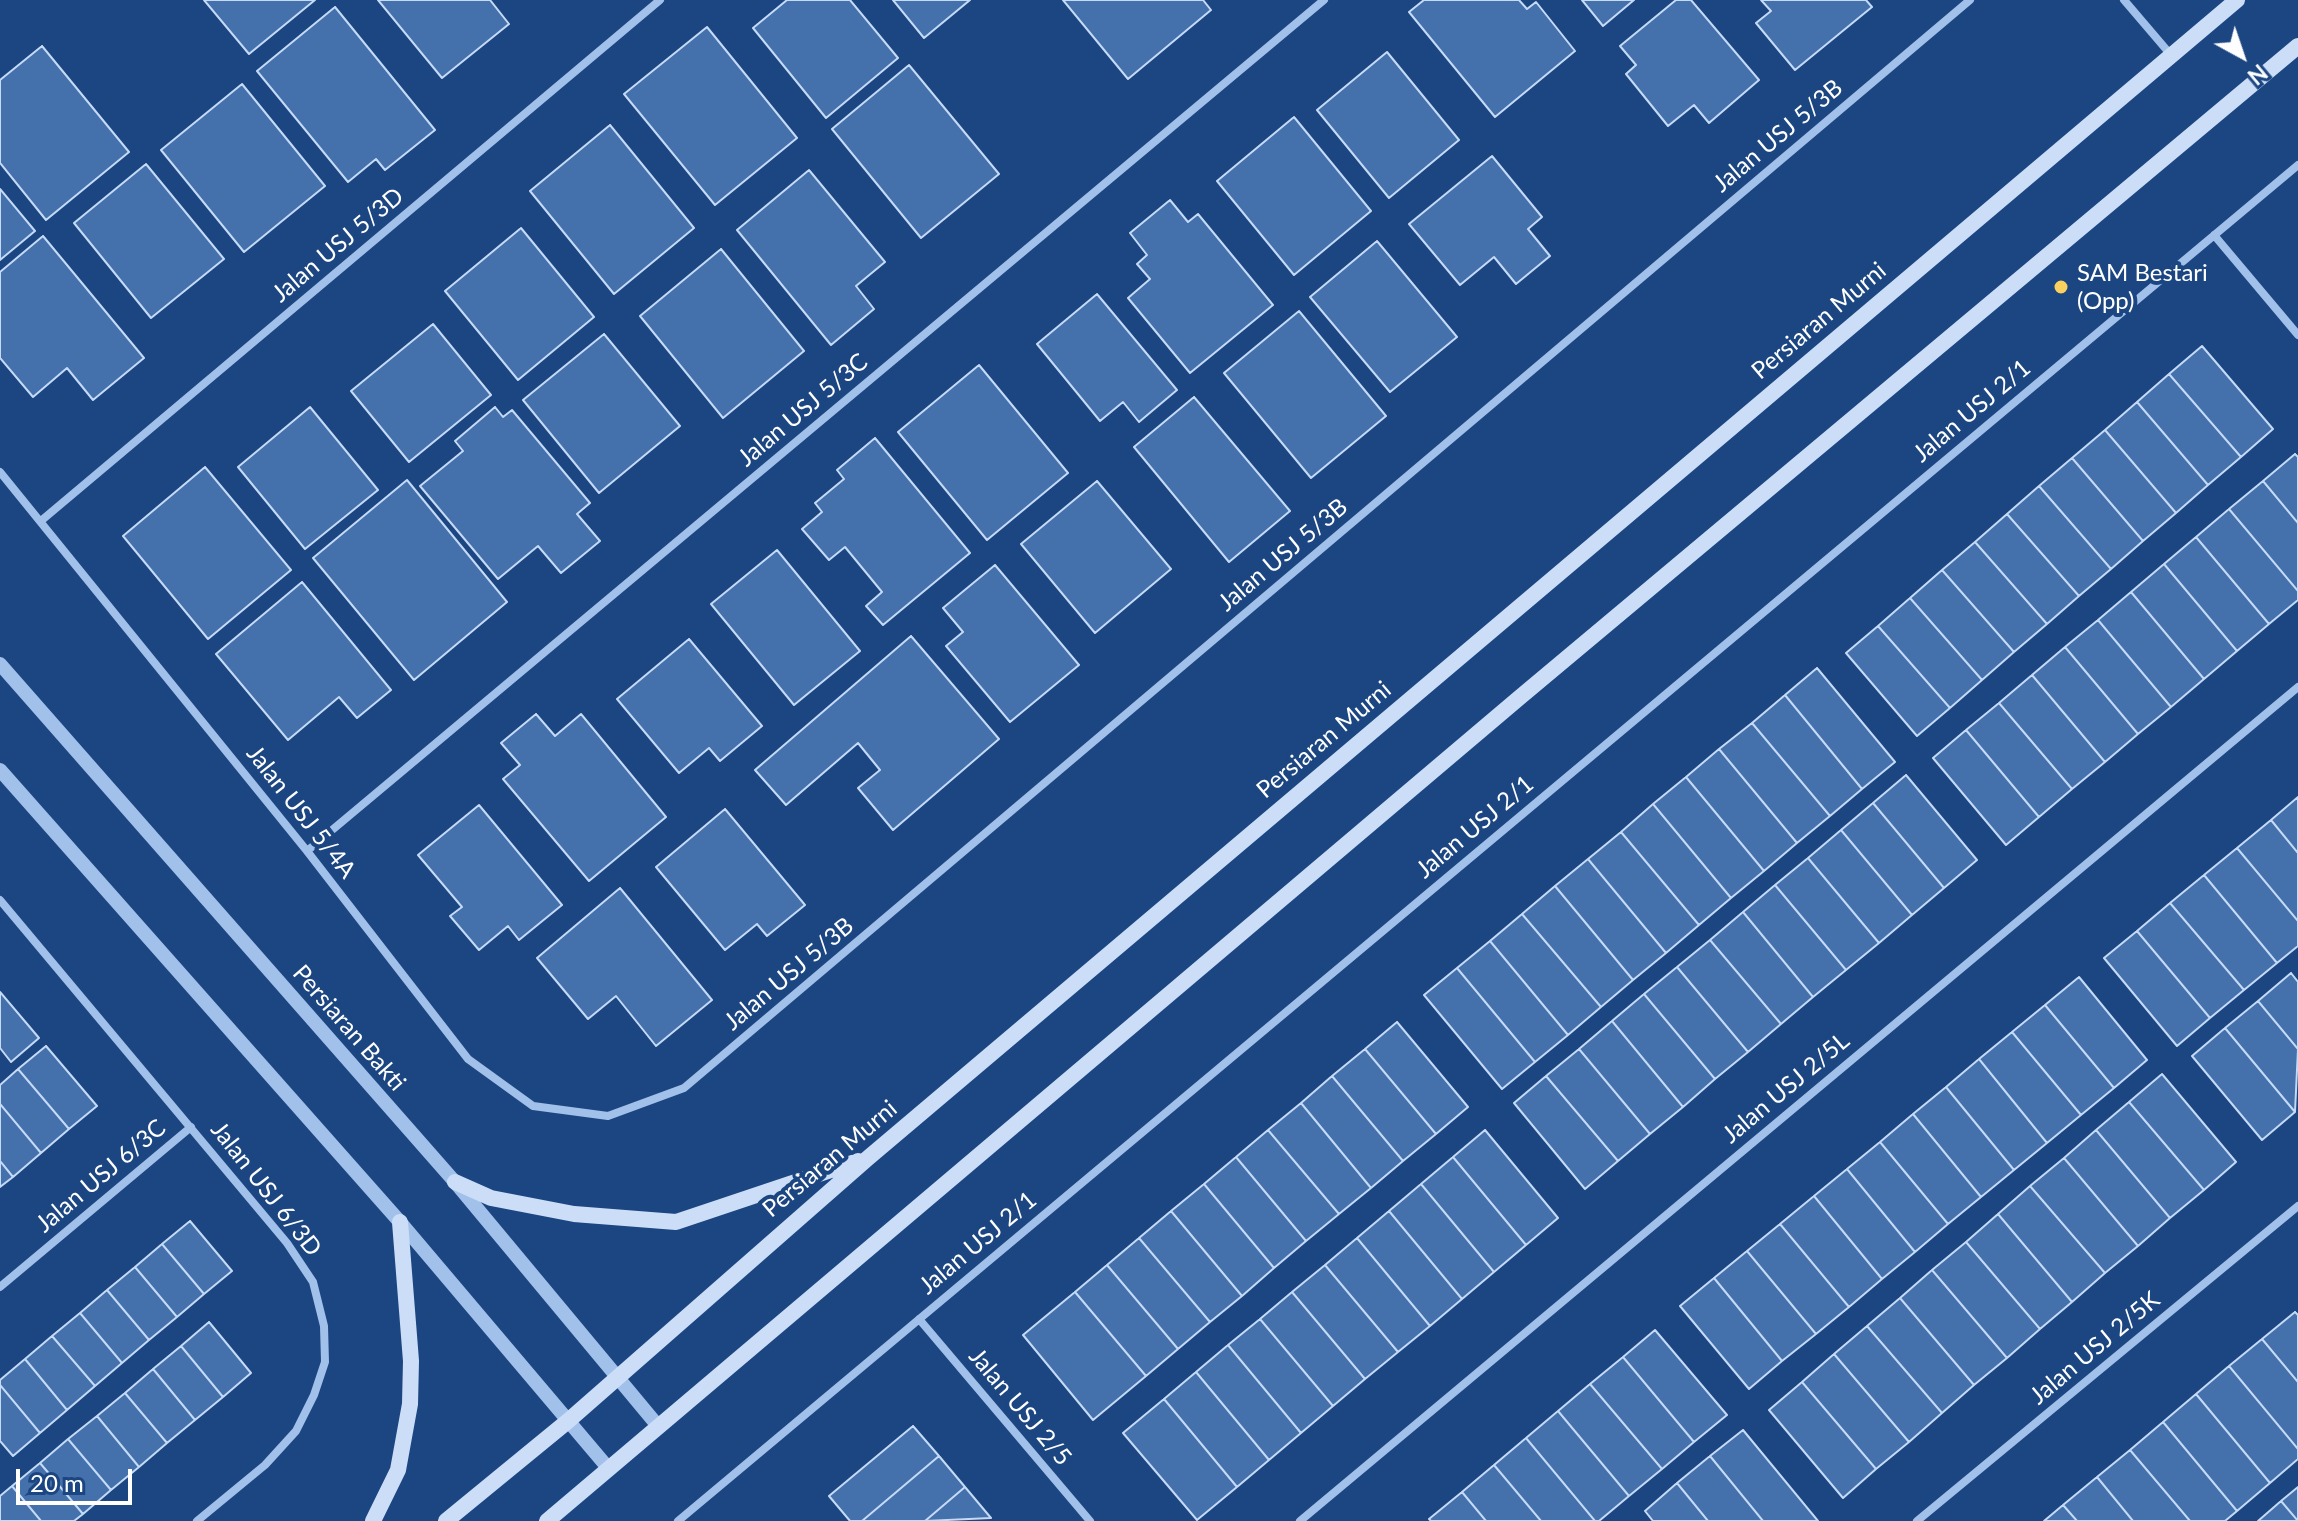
<!DOCTYPE html>
<style>
body{margin:0}
#map{position:relative;width:2298px;height:1521px;overflow:hidden;background:#1c4681;font-family:Lato,sans-serif}
canvas{display:block}
.north{position:absolute;left:2202px;top:16px;width:80px;height:80px;-webkit-text-stroke:6px #1c4681;paint-order:stroke;rotate:140deg;font-size:22px;font-weight:700;line-height:32px;text-align:center;color:#fff}
.north::after{content:'';display:block;margin:auto;width:28px;height:36px;background:#fff;clip-path:polygon(50% 0,100% 100%,50% 72%,0 100%)}
.scale{position:absolute;left:16px;top:1469px;width:116px;height:36px;box-sizing:border-box;border:4px solid #fff;border-top:0;padding-left:10px;font-size:24px;line-height:28px;white-space:nowrap;color:#fff;-webkit-text-stroke:6px #1c4681;paint-order:stroke}
</style>
<div id="map">
<canvas width="2298" height="1521"></canvas>
<div class="north">N</div>
<div class="scale">20 m</div>
</div>
<script>
const g = document.querySelector('canvas').getContext('2d');
g.lineJoin = 'round';
function fillPath(path, color) { g.fillStyle = color; g.fill(path, 'evenodd'); }
const shape = rows => new Path2D(rows.map(r => 'M' + r).join(''));
function trace(path, color, width, dash) { g.strokeStyle = color; g.lineWidth = width; g.lineCap = dash ? 'butt' : 'round'; g.setLineDash(dash || []); g.stroke(path); }
function drawText(font, color, halo, rows, align = 'center') {
  g.font = font + ' Lato,sans-serif'; g.lineWidth = 8; g.setLineDash([]); g.textBaseline = 'middle'; g.strokeStyle = halo; g.fillStyle = color; for (const [text, x, y, turn = 0] of rows) {
    g.save(); g.translate(x, y); g.rotate((+turn || 0) * Math.PI / 180); g.textAlign = isNaN(turn) ? turn : align; if (halo) g.strokeText(text, 0, 0); g.fillText(text, 0, 0); g.restore();
  }
}
const building = shape([
 [204,0,315,0,249,54,204,0],
 [378,0,490,0,509,24,442,78,378,0],
 [787,0,850,0,898,58,826,118,753,28,787,0],
 [893,0,970,0,924,38,893,0],
 [1063,0,1203,0,1211,10,1128,79,1063,0],
 [1424,0,1519,0,1527,9,1536,2,1575,51,1495,117,1409,12,1424,0],
 [1582,0,1634,0,1603,26,1582,0],
 [1676,0,1691,0,1759,80,1709,123,1694,105,1668,126,1626,74,1636,65,1620,46,1676,0],
 [1761,0,1866,0,1872,7,1795,70,1756,23,1771,11,1761,0],
 [335,7,435,130,385,170,376,159,348,182,257,71,335,7],
 [707,27,797,138,715,205,624,94,707,27],
 [42,46,129,152,46,220,0,163,0,80,42,46],
 [1387,52,1459,140,1389,198,1317,110,1387,52],
 [909,65,999,174,921,238,832,129,909,65],
 [242,84,325,186,244,252,161,150,242,84],
 [1294,117,1371,211,1294,275,1217,181,1294,117],
 [610,125,694,228,614,294,530,191,610,125],
 [1492,156,1542,217,1528,229,1550,256,1516,284,1494,257,1460,285,1409,224,1492,156],
 [146,164,224,259,151,318,74,223,146,164],
 [809,170,885,262,856,286,874,309,831,345,737,230,809,170],
 [0,189,35,231,0,260,0,189],
 [1170,200,1188,222,1198,214,1273,305,1190,373,1128,298,1150,279,1137,264,1147,255,1130,233,1170,200],
 [521,228,594,317,518,380,445,291,521,228],
 [43,236,144,358,93,400,67,368,33,397,0,358,0,272,43,236],
 [1377,241,1457,337,1390,392,1310,297,1377,241],
 [721,249,804,351,723,418,640,316,721,249],
 [1097,294,1177,390,1139,422,1123,402,1100,421,1037,344,1097,294],
 [1299,311,1386,416,1311,478,1224,373,1299,311],
 [433,324,491,395,409,462,351,391,433,324],
 [604,334,680,426,599,493,523,400,604,334],
 [2202,346,2273,429,2241,457,2169,374,2202,346],
 [979,365,1068,473,987,540,898,432,979,365],
 [2169,374,2241,457,2208,485,2137,402,2169,374],
 [1194,397,1290,511,1229,562,1134,447,1194,397],
 [2137,402,2208,485,2176,513,2105,430,2137,402],
 [310,407,378,490,305,549,238,467,310,407],
 [495,407,503,417,512,410,590,503,577,514,600,541,561,573,538,546,498,579,420,486,463,451,455,441,495,407],
 [2105,430,2176,513,2143,541,2072,458,2105,430],
 [875,438,970,553,883,625,866,606,882,592,845,547,829,560,802,529,822,512,815,503,844,479,837,470,875,438],
 [2295,454,2298,457,2298,523,2263,481,2295,454],
 [2072,458,2143,541,2111,569,2039,486,2072,458],
 [205,467,291,570,208,639,123,536,205,467],
 [407,480,507,602,414,680,313,558,407,480],
 [1097,481,1171,569,1095,633,1021,544,1097,481],
 [2263,481,2298,523,2298,591,2229,509,2263,481],
 [2039,486,2111,569,2079,596,2007,514,2039,486],
 [2229,509,2298,591,2298,600,2269,624,2196,537,2229,509],
 [2007,514,2079,596,2047,624,1975,542,2007,514],
 [2196,537,2269,624,2237,651,2164,564,2196,537],
 [1975,542,2047,624,2014,652,1942,570,1975,542],
 [777,550,860,651,794,705,711,604,777,550],
 [2164,564,2237,651,2204,679,2131,592,2164,564],
 [995,565,1079,665,1010,722,946,646,963,632,943,608,995,565],
 [1942,570,2014,652,1982,680,1910,598,1942,570],
 [302,582,391,690,357,718,339,697,288,740,216,654,302,582],
 [2131,592,2204,679,2171,707,2098,620,2131,592],
 [1910,598,1982,680,1950,708,1878,626,1910,598],
 [2098,620,2171,707,2138,734,2065,647,2098,620],
 [1878,626,1950,708,1917,736,1846,653,1878,626],
 [911,636,999,739,893,830,858,788,880,770,858,743,786,805,755,770,911,636],
 [689,639,762,726,720,761,709,748,679,773,617,699,689,639],
 [2065,647,2138,734,2105,762,2032,675,2065,647],
 [1817,668,1895,762,1862,789,1785,695,1817,668],
 [2032,675,2105,762,2072,789,1999,703,2032,675],
 [1785,695,1862,789,1830,816,1752,723,1785,695],
 [1999,703,2072,789,2039,817,1966,730,1999,703],
 [536,714,555,736,581,714,666,817,589,881,503,779,520,765,501,743,536,714],
 [1752,723,1830,816,1797,843,1719,749,1752,723],
 [1966,730,2039,817,2006,845,1933,758,1966,730],
 [1719,749,1797,843,1764,871,1686,777,1719,749],
 [1906,775,1977,860,1944,888,1873,803,1906,775],
 [1686,777,1764,871,1731,898,1653,804,1686,777],
 [2298,797,2298,853,2271,820,2298,797],
 [1873,803,1944,888,1912,915,1841,830,1873,803],
 [1653,804,1731,898,1699,925,1621,832,1653,804],
 [479,805,562,905,519,940,508,926,479,950,450,916,462,907,418,855,479,805],
 [725,809,805,905,767,936,757,924,725,950,656,867,725,809],
 [2271,820,2298,853,2298,921,2237,848,2271,820],
 [1841,830,1912,915,1879,943,1808,858,1841,830],
 [1621,832,1699,925,1666,953,1588,859,1621,832],
 [2237,848,2298,921,2298,946,2277,963,2204,875,2237,848],
 [1808,858,1879,943,1846,970,1775,885,1808,858],
 [1588,859,1666,953,1633,980,1555,886,1588,859],
 [2204,875,2277,963,2244,990,2170,903,2204,875],
 [1775,885,1846,970,1813,997,1743,912,1775,885],
 [1555,886,1633,980,1601,1007,1522,914,1555,886],
 [620,888,712,1000,656,1046,616,996,588,1019,537,958,620,888],
 [2170,903,2244,990,2210,1018,2137,931,2170,903],
 [1743,912,1813,997,1781,1024,1710,940,1743,912],
 [1522,914,1601,1007,1568,1035,1490,941,1522,914],
 [2137,931,2210,1018,2177,1046,2104,958,2137,931],
 [1710,940,1781,1024,1748,1052,1677,967,1710,940],
 [1490,941,1568,1035,1535,1062,1457,968,1490,941],
 [1677,967,1748,1052,1715,1079,1644,994,1677,967],
 [1457,968,1535,1062,1502,1089,1424,995,1457,968],
 [2291,973,2298,982,2298,1049,2258,1001,2291,973],
 [2079,977,2147,1060,2114,1088,2045,1005,2079,977],
 [0,992,39,1038,11,1062,0,1048,0,992],
 [1644,994,1715,1079,1683,1107,1612,1021,1644,994],
 [2258,1001,2298,1049,2295,1112,2225,1028,2258,1001],
 [2045,1005,2114,1088,2081,1115,2012,1032,2045,1005],
 [1612,1021,1683,1107,1650,1134,1579,1049,1612,1021],
 [1397,1022,1468,1107,1436,1134,1365,1049,1397,1022],
 [2225,1028,2295,1112,2262,1140,2192,1056,2225,1028],
 [2012,1032,2081,1115,2047,1143,1979,1059,2012,1032],
 [46,1046,97,1106,69,1129,18,1069,46,1046],
 [1365,1049,1436,1134,1403,1161,1332,1076,1365,1049],
 [1579,1049,1650,1134,1618,1161,1546,1076,1579,1049],
 [1979,1059,2047,1143,2014,1170,1946,1087,1979,1059],
 [18,1069,69,1129,41,1153,0,1104,0,1085,18,1069],
 [2162,1074,2236,1162,2204,1190,2129,1102,2162,1074],
 [1332,1076,1403,1161,1371,1188,1301,1103,1332,1076],
 [1546,1076,1618,1161,1585,1189,1514,1103,1546,1076],
 [1946,1087,2014,1170,1981,1197,1913,1114,1946,1087],
 [2129,1102,2204,1190,2170,1218,2096,1130,2129,1102],
 [1301,1103,1371,1188,1339,1214,1268,1130,1301,1103],
 [0,1104,41,1153,13,1177,0,1161,0,1104],
 [1913,1114,1981,1197,1948,1224,1880,1142,1913,1114],
 [1268,1130,1339,1214,1306,1241,1236,1157,1268,1130],
 [1485,1130,1558,1218,1526,1245,1453,1157,1485,1130],
 [2096,1130,2170,1218,2138,1246,2064,1158,2096,1130],
 [1880,1142,1948,1224,1915,1252,1847,1169,1880,1142],
 [1236,1157,1306,1241,1274,1268,1204,1184,1236,1157],
 [1453,1157,1526,1245,1494,1272,1421,1184,1453,1157],
 [2064,1158,2138,1246,2105,1273,2030,1186,2064,1158],
 [0,1161,13,1177,0,1187,0,1161],
 [1847,1169,1915,1252,1882,1279,1814,1196,1847,1169],
 [1204,1184,1274,1268,1242,1296,1171,1211,1204,1184],
 [1421,1184,1494,1272,1462,1299,1389,1211,1421,1184],
 [2030,1186,2105,1273,2072,1302,1998,1214,2030,1186],
 [1814,1196,1882,1279,1849,1307,1780,1224,1814,1196],
 [1171,1211,1242,1296,1210,1322,1139,1238,1171,1211],
 [1389,1211,1462,1299,1430,1326,1357,1238,1389,1211],
 [1998,1214,2072,1302,2040,1329,1966,1242,1998,1214],
 [190,1221,232,1271,204,1294,162,1244,190,1221],
 [1780,1224,1849,1307,1816,1334,1747,1251,1780,1224],
 [1139,1238,1210,1322,1178,1349,1107,1265,1139,1238],
 [1357,1238,1430,1326,1398,1352,1325,1265,1357,1238],
 [1966,1242,2040,1329,2007,1358,1932,1270,1966,1242],
 [162,1244,204,1294,177,1317,135,1267,162,1244],
 [1747,1251,1816,1334,1782,1361,1714,1278,1747,1251],
 [1107,1265,1178,1349,1146,1376,1075,1292,1107,1265],
 [1325,1265,1398,1352,1365,1379,1292,1292,1325,1265],
 [135,1267,177,1317,149,1340,107,1290,135,1267],
 [1932,1270,2007,1358,1974,1385,1900,1298,1932,1270],
 [1714,1278,1782,1361,1749,1389,1680,1306,1714,1278],
 [107,1290,149,1340,122,1363,80,1313,107,1290],
 [1075,1292,1146,1376,1093,1420,1023,1335,1075,1292],
 [1292,1292,1365,1379,1333,1406,1260,1319,1292,1292],
 [1900,1298,1974,1385,1942,1413,1867,1326,1900,1298],
 [2295,1312,2298,1315,2298,1382,2262,1339,2295,1312],
 [80,1313,122,1363,95,1386,52,1336,80,1313],
 [1260,1319,1333,1406,1301,1433,1228,1345,1260,1319],
 [209,1322,251,1373,223,1397,181,1346,209,1322],
 [1867,1326,1942,1413,1909,1442,1834,1354,1867,1326],
 [1655,1330,1727,1415,1694,1442,1623,1357,1655,1330],
 [52,1336,95,1386,67,1410,25,1359,52,1336],
 [2262,1339,2298,1382,2298,1449,2229,1366,2262,1339],
 [1228,1345,1301,1433,1269,1460,1196,1372,1228,1345],
 [181,1346,223,1397,195,1420,153,1369,181,1346],
 [1834,1354,1909,1442,1876,1469,1802,1382,1834,1354],
 [1623,1357,1694,1442,1662,1469,1590,1384,1623,1357],
 [25,1359,67,1410,40,1433,0,1385,0,1380,25,1359],
 [2229,1366,2298,1449,2298,1459,2270,1483,2196,1394,2229,1366],
 [153,1369,195,1420,167,1443,125,1393,153,1369],
 [1196,1372,1269,1460,1237,1487,1164,1399,1196,1372],
 [1802,1382,1876,1469,1843,1498,1769,1410,1802,1382],
 [1590,1384,1662,1469,1629,1496,1558,1411,1590,1384],
 [0,1385,40,1433,13,1456,0,1441,0,1385],
 [125,1393,167,1443,139,1467,97,1416,125,1393],
 [2196,1394,2270,1483,2237,1511,2163,1422,2196,1394],
 [1164,1399,1237,1487,1197,1520,1123,1433,1164,1399],
 [1558,1411,1629,1496,1599,1521,1595,1521,1526,1438,1558,1411],
 [97,1416,139,1467,111,1490,68,1439,97,1416],
 [2163,1422,2237,1511,2225,1521,2190,1521,2130,1450,2163,1422],
 [913,1426,939,1456,862,1521,850,1521,829,1496,913,1426],
 [1743,1430,1818,1521,1763,1521,1710,1456,1743,1430],
 [1526,1438,1595,1521,1541,1521,1494,1465,1526,1438],
 [68,1439,111,1490,83,1514,40,1463,68,1439],
 [2130,1450,2190,1521,2133,1521,2097,1477,2130,1450],
 [939,1456,965,1487,925,1521,862,1521,939,1456],
 [1710,1456,1763,1521,1708,1521,1677,1483,1710,1456],
 [40,1463,83,1514,74,1521,41,1521,12,1486,40,1463],
 [1494,1465,1541,1521,1486,1521,1462,1492,1494,1465],
 [2097,1477,2133,1521,2077,1521,2063,1505,2097,1477],
 [1677,1483,1708,1521,1653,1521,1645,1511,1677,1483],
 [12,1486,41,1521,0,1521,0,1496,12,1486],
 [965,1487,991,1518,925,1521,965,1487],
 [2298,1487,2298,1521,2281,1501,2298,1487],
 [1462,1492,1486,1521,1431,1521,1429,1519,1462,1492],
 [2281,1501,2298,1521,2258,1521,2281,1501],
 [2063,1505,2077,1521,2044,1521,2063,1505]
]);
fillPath(building, '#4470ab');
trace(building, '#c5daf7', 2);
trace(shape([
 [2124,0,2171,55],
 [2214,235,2298,335],
 [0,472,307,851,468,1059,533,1106,608,1116,684,1088,1970,0],
 [42,520,660,0],
 [307,851,1324,0],
 [0,900,287,1243,313,1282,324,1326,325,1362,314,1395,296,1431,265,1465,197,1521],
 [0,1287,191,1127],
 [919,1319,1090,1521],
 [678,1521,2298,165],
 [1300,1521,2298,687],
 [1917,1521,2298,1206]
]), '#a1c0ea', 8);
trace(shape([
 [0,664,455,1182,658,1426],
 [0,770,400,1222,609,1469]
]), '#a1c0ea', 14);
trace(shape([
 [455,1182,491,1198,574,1214,676,1222,858,1161],
 [373,1521,398,1470,410,1404,411,1361,400,1222],
 [446,1521,568,1421,868,1158,2237,0],
 [547,1521,1519,698,2298,46]
]), '#ccdef7', 16);
for (const [x, y, r, color] of [
 [2061,287,8,"#fad15e"]
]) { const dot = new Path2D(); dot.arc(x, y, r, 0, 2 * Math.PI); g.fillStyle = color; g.fill(dot); trace(dot, '#1c4681', 3); }
drawText('24px', '#fff', '#1c4681', [
 ["Jalan USJ 5/3B",1778,136,-40],
 ["Jalan USJ 5/3D",338,245,-40],
 ["Persiaran Murni",1819,321,-40],
 ["Jalan USJ 5/3C",803,410,-40],
 ["Jalan USJ 2/1",1972,411,-40],
 ["Jalan USJ 5/3B",1283,555,-40],
 ["Persiaran Murni",1324,740,-40],
 ["Jalan USJ 5/4A",301,812,52],
 ["Jalan USJ 2/1",1475,827,-40],
 ["Jalan USJ 5/3B",789,974,-40],
 ["Persiaran Bakti",349,1028,49],
 ["Jalan USJ 2/5L",1786,1088,-40],
 ["Persiaran Murni",830,1159,-40],
 ["Jalan USJ 6/3C",101,1176,-40],
 ["Jalan USJ 6/3D",266,1189,52],
 ["Jalan USJ 2/1",978,1243,-40],
 ["Jalan USJ 2/5K",2095,1348,-40],
 ["Jalan USJ 2/5",1020,1407,50]
]);
drawText('24px', '#fff', '#1c4681', [
 ["SAM Bestari",2077,273],
 ["(Opp)",2077,301]
], 'left');
</script>
